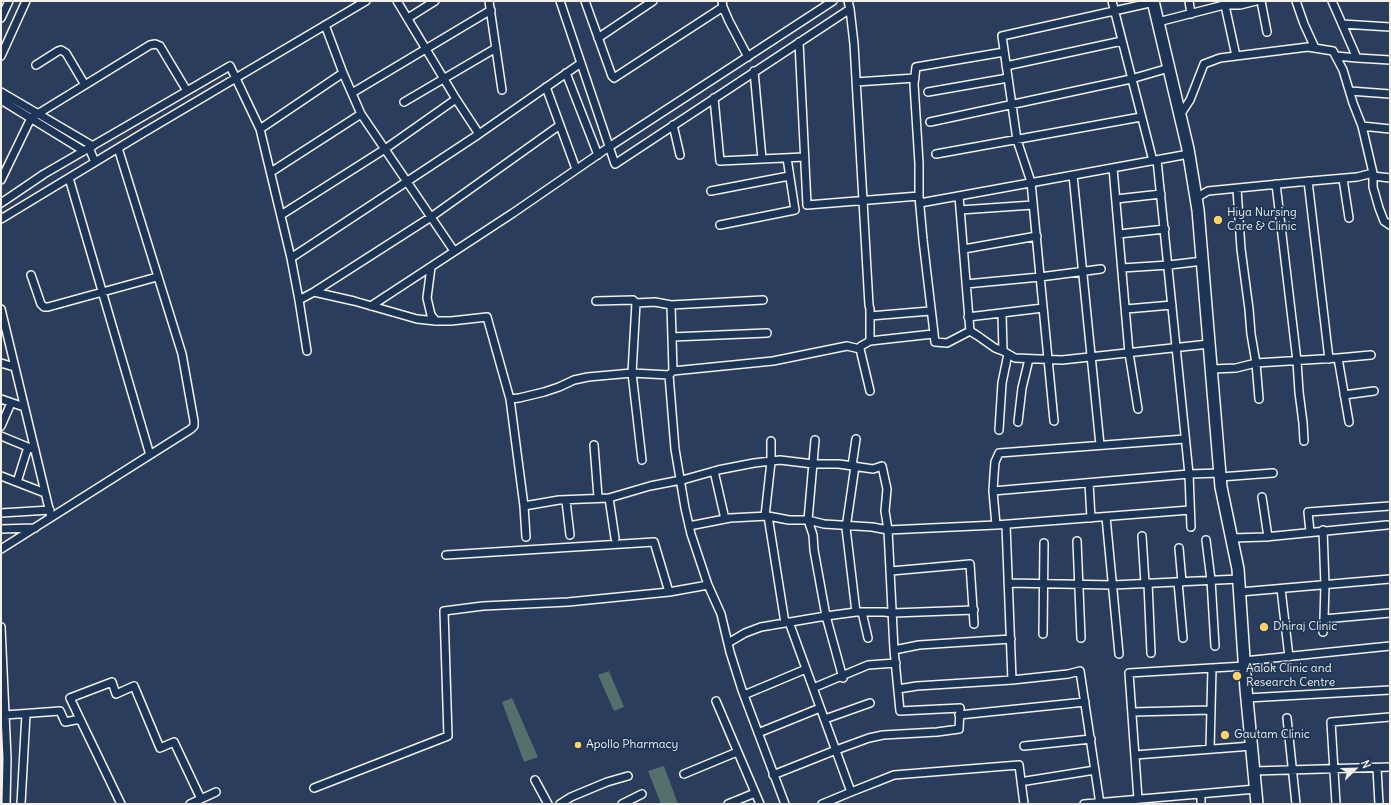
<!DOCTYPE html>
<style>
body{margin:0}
#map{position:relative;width:1391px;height:805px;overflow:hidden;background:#2b3d5d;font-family:Delius,sans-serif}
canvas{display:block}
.frame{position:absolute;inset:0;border:2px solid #f4f1e8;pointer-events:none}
.north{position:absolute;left:1335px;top:749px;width:40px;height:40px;-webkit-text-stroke:3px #1d3557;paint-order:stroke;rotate:67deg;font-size:11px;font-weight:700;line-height:16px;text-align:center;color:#f4f1e8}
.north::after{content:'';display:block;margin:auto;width:14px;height:18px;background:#f4f1e8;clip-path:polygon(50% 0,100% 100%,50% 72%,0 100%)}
</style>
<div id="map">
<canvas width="1391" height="805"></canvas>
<div class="frame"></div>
<div class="north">N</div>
</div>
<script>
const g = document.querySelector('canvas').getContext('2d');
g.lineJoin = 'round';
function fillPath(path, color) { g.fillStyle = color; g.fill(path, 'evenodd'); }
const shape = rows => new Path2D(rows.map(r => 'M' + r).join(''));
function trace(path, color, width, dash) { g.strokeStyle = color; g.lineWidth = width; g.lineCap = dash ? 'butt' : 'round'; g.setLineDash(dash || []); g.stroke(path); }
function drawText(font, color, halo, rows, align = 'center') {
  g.font = font + ' Delius,sans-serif'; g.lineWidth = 3.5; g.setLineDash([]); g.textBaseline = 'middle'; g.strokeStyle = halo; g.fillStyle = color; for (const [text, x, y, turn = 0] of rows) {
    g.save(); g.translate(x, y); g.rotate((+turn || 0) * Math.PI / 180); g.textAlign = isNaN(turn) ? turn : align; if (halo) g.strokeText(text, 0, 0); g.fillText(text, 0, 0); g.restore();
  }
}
fillPath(shape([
 [609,671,624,707,614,711,598,675],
 [512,698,538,757,524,762,502,702],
 [664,766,678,804,661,804,648,771]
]), '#556f6d');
const street = shape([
 [397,1,456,99],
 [489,1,502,90],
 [560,1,615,164,850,9,848,1],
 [585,1,612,76,614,78,723,7],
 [722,1,723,7,729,21,748,57],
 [1112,1,1153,161],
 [1189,1,1191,14],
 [1261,1,1267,32],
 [1296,1,1304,24,1315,48],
 [1332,1,1357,58,1336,56],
 [850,9,854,44,869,305,870,309,870,341],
 [1,18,9,1],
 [408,18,435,1],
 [1158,22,1224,5,1240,5,1256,1],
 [1342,24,1390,27],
 [325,25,343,73,361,114],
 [598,38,653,1],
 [799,42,807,205,919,196],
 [1004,52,916,67,914,84,919,163,919,196,923,240,935,342,947,343,970,331,978,336,995,348,1003,351,1015,358,1062,360,1209,344],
 [1,56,26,1],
 [1236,56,1308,47,1333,51,1343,70,1353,103,1362,126,1373,173,1373,187,1379,208,1384,221,1390,225],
 [1357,58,1390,60],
 [36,65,58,51,61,50,66,53,85,85],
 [1006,66,1122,41],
 [754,71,762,159],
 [566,73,598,155],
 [856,82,915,78],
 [546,87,576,169],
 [1350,91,1390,94],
 [1,92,93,146],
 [928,92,1008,78],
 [352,93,491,10],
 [714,98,720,161,804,157],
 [1,100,84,151],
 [404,102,496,48],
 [1180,115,1190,100,1204,64,1220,58,1236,56,1224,1],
 [930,122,1131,79,1169,68],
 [673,125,680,155],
 [1362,126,1390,129],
 [260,129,343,73],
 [89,148,95,162],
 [936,154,1141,117],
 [1157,160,1189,474,1191,527],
 [1113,168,1129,353,1138,409],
 [271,172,361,114,454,251],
 [1073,175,1100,445],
 [1373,176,1390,178],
 [69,178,150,455],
 [1343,179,1349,218],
 [1,180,31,118,150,45,155,44,160,46,187,91],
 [1308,181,1329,359],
 [1276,184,1297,361,1299,392,1303,423,1304,441],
 [1237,189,1241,249,1249,309,1251,334,1256,363,1259,399],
 [711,191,789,176],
 [959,196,970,331],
 [1196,198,1208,191,1299,182,1357,177,1373,173],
 [1116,199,1161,194],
 [1,203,44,174,230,66,260,129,291,258,299,300],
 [920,203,1189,154],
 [960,210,1033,205],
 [281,215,385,149,456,99,479,134],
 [1,219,143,133,366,1],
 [720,225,795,210,787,158],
 [1119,234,1165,229],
 [964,249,1037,236],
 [291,258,479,134,581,63],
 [431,267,427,298,431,315,436,321],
 [1122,268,1169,265,1203,261],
 [31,275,41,304,44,307,48,307,157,277],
 [966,284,1040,277,1101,269],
 [314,292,431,217,560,125],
 [636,303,655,302,671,305,763,300],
 [671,305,673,371],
 [371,306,513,213,609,147,833,1],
 [1,309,51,517],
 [1126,309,1172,305],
 [1002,314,1003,351],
 [870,316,930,311],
 [968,317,1043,308],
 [672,337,767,333],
 [860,349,861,346,870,341,933,334],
 [860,349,870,391],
 [307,351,299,300,314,292,354,301,417,319,436,321,451,321,487,317,510,399,524,506,559,500,609,498,650,486,686,479,718,470,754,463,780,460,813,464,839,464,873,469,882,466,887,489,885,511,888,530,894,650,900,711,960,708,959,729,937,732,883,735,869,738,836,750,773,775],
 [1338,358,1349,422],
 [1,363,14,367],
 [1212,369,1236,368,1256,363,1338,358,1371,355],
 [1344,395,1374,391],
 [1,399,24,407],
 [510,399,519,398,544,392,559,387,574,380,588,377,632,373,636,303,633,300,596,301],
 [1054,421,1031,182,1017,140,1002,36,1154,2],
 [1018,422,1022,388,1029,359],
 [1,426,11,403],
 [999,430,1002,383,1008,354],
 [1,436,35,450],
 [815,440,808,520,813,535,814,550,826,616,843,678],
 [594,445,598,497],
 [642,460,632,373,669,375],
 [852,466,856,439],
 [855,466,846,528,856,612],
 [714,471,725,519],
 [1,476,45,493],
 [1220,477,1273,473],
 [17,482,28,447],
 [1089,483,1091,518],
 [993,491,1189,474,1220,473],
 [1262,497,1268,537],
 [609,498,615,538],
 [566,501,570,535],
 [524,506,526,537],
 [1,513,50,510],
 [765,516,771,462,771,441],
 [768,516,785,623],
 [1106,517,1119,654],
 [996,525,993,491,994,475,995,462,999,453,1185,439],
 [1006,525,1012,680],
 [689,526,730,518,768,516,789,520,808,520,824,524,872,527,888,530,996,525,1190,510],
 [1,529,35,528],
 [1323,530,1325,585,1324,619,1390,613],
 [1310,532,1308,512,1390,506],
 [1142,536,1145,583],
 [1232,538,1265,537,1387,525],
 [1206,540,1211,580,1215,646],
 [1077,541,1081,638],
 [1179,548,1182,582],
 [1,549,191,429,194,426,194,421,182,354,118,148],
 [446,555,654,542,669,592],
 [891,571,970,564,974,624],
 [1178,582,1183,638],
 [1008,583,1113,585,1239,579],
 [1148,583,1151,653],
 [1281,589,1289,657],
 [1240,592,1390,579],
 [862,612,868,638],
 [789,622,851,792],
 [1,627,7,758,6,804],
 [1323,632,1324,619],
 [1043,634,1044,543],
 [728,643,745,633,761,627,826,616,856,612,884,612,893,613,974,610],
 [894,650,919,645,1011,639],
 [1244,661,1390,646],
 [813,688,868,665,896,663],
 [898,689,917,686,1012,680,1068,674,1080,671,1100,804],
 [744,695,806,669],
 [1247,698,1390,690],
 [716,701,760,804],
 [1132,712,1211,710],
 [5,715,60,711,65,722,80,719,121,804],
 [959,715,1085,702],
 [1287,718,1296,804],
 [80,719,70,698,112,682,116,694,134,686,160,748,174,742,201,799],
 [825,719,870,703],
 [758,733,820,708],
 [1024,746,1091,739],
 [1210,749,1212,668],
 [1135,755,1252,746],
 [1377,768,1379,804],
 [1254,771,1390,767],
 [684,774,737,752],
 [535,780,548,804],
 [1026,781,1095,770],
 [314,788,448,736,444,611,483,606,568,602,669,592,708,585],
 [1201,794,1201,804],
 [1138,799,1129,673,1245,666],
 [21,804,26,714],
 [190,804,216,792],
 [560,804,571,797,607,782,628,776],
 [622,804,642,794],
 [728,804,755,793],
 [785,804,742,690,730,652,721,614,708,585,691,534,685,508,675,449,669,375,673,371,773,361,847,346,860,349],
 [822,804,851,792,894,775,1019,765,1024,804],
 [1084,804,1256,789],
 [1336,804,1331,722,1390,717]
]);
const secondary = shape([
 [1153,1,1188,149,1198,210,1221,487,1238,569,1246,689,1257,804]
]);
trace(street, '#f4f1e8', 10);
trace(secondary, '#f4f1e8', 14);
trace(street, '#1d3557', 7);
trace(secondary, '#1d3557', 11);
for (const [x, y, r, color] of [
 [1218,220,5,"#ffd166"],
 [1264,627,5,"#ffd166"],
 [1237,676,5,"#ffd166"],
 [1225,735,5,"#ffd166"],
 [578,745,4,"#ffd166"]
]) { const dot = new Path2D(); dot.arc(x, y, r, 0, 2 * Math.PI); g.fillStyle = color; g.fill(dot); trace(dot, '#1d3557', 1.5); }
drawText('12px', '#f4f1e8', '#1d3557', [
 ["Hiya Nursing",1227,213],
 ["Care & Clinic",1227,227],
 ["Dhiraj Clinic",1273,627],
 ["Aalok Clinic and",1246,669],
 ["Research Centre",1246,683],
 ["Gautam Clinic",1234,735],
 ["Apollo Pharmacy",586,745]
], 'left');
</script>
